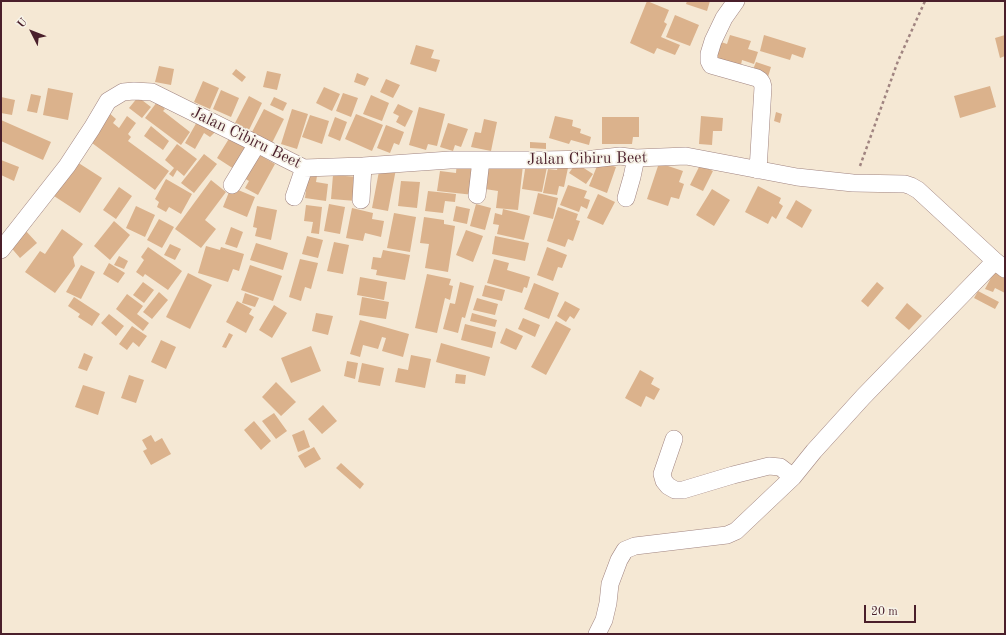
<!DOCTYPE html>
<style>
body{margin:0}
#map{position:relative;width:1006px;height:635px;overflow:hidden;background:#f5e8d4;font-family:"Old Standard TT",serif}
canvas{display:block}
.frame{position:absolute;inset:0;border:2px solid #4a1f2b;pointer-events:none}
.north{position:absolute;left:12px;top:12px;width:40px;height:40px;-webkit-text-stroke:3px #f7f3e8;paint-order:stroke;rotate:312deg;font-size:11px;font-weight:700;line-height:16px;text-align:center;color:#4a1f2b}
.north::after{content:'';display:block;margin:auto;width:14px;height:18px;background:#4a1f2b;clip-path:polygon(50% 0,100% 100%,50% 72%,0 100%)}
.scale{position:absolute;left:864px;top:605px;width:52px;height:18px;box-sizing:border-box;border:2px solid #4a1f2b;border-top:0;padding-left:5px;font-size:12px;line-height:14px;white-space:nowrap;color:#4a1f2b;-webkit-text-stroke:3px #f7f3e8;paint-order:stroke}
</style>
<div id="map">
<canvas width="1006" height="635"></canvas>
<div class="frame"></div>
<div class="north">U</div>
<div class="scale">20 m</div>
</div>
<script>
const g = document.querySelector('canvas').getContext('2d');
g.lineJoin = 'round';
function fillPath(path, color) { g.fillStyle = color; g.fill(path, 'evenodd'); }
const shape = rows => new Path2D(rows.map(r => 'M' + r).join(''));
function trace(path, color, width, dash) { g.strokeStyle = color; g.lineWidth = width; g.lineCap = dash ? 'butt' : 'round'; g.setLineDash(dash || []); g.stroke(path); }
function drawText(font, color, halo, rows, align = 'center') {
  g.font = font + ' "Old Standard TT",serif'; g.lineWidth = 3.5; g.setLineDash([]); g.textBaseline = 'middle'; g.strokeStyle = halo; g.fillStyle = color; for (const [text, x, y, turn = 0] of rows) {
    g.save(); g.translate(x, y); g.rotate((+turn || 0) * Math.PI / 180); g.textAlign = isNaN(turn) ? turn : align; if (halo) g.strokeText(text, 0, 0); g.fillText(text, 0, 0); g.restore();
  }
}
fillPath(shape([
 [647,1,669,10,664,22,667,24,661,37,680,45,675,55,657,48,654,54,630,43],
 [687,1,710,1,707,11,686,4],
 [675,15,699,25,690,46,666,37],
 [730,35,751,41,748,49,758,52,754,64,742,60,741,65,716,58,721,42,727,44],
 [764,35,806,48,803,58,792,54,790,60,760,51],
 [1005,35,1005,56,1000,58,995,38],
 [416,45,434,50,431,58,440,60,436,72,410,64],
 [756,62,771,67,768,77,752,72],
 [159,66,174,69,171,85,155,82],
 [236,69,246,77,242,82,232,74],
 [267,71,281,74,277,90,263,87],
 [357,73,369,78,365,86,354,82],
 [386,79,400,85,393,98,380,92],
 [203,81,219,88,210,109,194,102],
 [990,86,996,107,960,118,954,96],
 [324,87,340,94,332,111,316,103],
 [48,88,73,93,68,120,43,115],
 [221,90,239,98,231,117,213,109],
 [343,93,358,98,351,117,336,111],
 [31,94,41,96,37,113,27,111],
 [371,95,389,103,382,121,363,114],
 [249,96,262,103,249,130,235,123],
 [1,97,15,100,12,115,1,113],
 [138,97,151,107,142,118,129,108],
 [274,97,287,103,283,111,270,105],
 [157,102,165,109,163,111,190,132,181,145,145,118],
 [398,104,413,111,405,127,396,122,399,116,393,113],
 [419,107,445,114,437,146,428,144,426,150,409,145],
 [264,109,284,119,272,143,252,132],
 [292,109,308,114,297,149,281,144],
 [108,112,116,119,113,123,119,128,127,116,136,123,128,134,131,137,128,141,169,171,155,190,88,140],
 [776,112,782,114,780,123,774,121],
 [356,114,383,125,372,151,345,139],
 [310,115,329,121,322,144,302,137],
 [555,116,573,120,572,126,581,129,580,133,591,137,589,145,571,140,569,144,549,138],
 [701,116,723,118,722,131,713,131,712,145,699,144],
 [335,117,347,122,340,141,328,136],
 [602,117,639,117,639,137,633,137,632,144,602,144],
 [484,119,497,122,491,151,471,147,475,132,481,133],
 [1,120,51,142,43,160,1,141],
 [198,120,217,130,210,137,204,133,195,149,185,143],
 [448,123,468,129,461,147,455,145,453,151,440,147],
 [386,125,404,132,399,145,394,143,390,153,377,148],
 [151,126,169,141,163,150,144,136],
 [230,137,248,149,234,169,217,158],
 [530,142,546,143,546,149,530,148],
 [177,144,197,159,184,176,177,170,173,177,169,174,174,168,165,160],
 [256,153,275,164,258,195,245,188,249,181,242,177],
 [204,154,217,164,194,193,181,183],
 [1,160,19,167,14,181,1,175],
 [457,161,473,162,474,195,437,191,440,171,456,173],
 [558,161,569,163,564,187,559,186,557,195,543,193,548,169,557,170],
 [599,161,616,167,607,193,589,186],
 [77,162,102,178,80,213,54,196],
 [487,162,523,165,518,210,496,208,498,191,485,189],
 [526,163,547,167,542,192,522,189],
 [576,163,593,174,586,184,569,173],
 [659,163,683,171,679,182,684,184,679,199,671,197,668,206,647,199],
 [700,165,713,171,703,191,690,185],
 [380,166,396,169,388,211,372,208],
 [308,175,317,176,316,182,328,184,326,201,305,198],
 [333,175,358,177,356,201,331,199],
 [166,179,192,194,181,214,169,207,166,212,157,207,159,202,155,199],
 [211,180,226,192,205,220,216,229,201,248,175,229],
 [401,181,420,182,417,208,398,206],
 [568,185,587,191,584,198,590,200,587,209,581,206,579,212,560,205],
 [758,186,781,198,779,203,783,206,776,219,772,216,768,224,745,212],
 [119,187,132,196,116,219,103,210],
 [231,187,255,197,247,217,223,207],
 [712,189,730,200,714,226,696,215],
 [428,191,456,194,455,202,445,201,443,213,425,211],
 [538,193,558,198,553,219,533,214],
 [598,194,615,202,603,225,587,218],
 [796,200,812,210,802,228,786,218],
 [329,204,345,207,340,234,324,231],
 [476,204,491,208,485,230,470,226],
 [306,205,322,207,319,234,311,233,313,222,304,221],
 [136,206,155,215,145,237,126,228],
 [257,206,277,210,271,240,255,236,257,228,253,227],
 [456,206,470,209,467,224,453,221],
 [558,207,578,214,576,220,580,221,573,241,568,239,565,247,547,241],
 [352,208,373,213,372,219,384,221,381,237,365,233,363,241,346,238],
 [503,209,530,216,524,240,497,234,499,225,493,224,495,213,502,215],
 [394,213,416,217,410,252,387,248],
 [424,217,444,220,444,224,455,226,448,272,425,268,429,244,420,243],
 [159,219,174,227,162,248,147,240],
 [114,221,130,235,110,260,94,246],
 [231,227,243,232,237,248,225,244],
 [62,229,83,244,73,257,75,266,55,293,25,272,40,251,45,254],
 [25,230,37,243,20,258,8,244],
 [466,230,483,236,473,262,456,255],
 [307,236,323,240,318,258,302,254],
 [495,236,529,243,525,261,492,254],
 [334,242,349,245,343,274,327,271],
 [256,243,288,253,283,270,250,260],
 [170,244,181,249,175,260,164,255],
 [206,246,220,250,221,247,244,254,239,271,233,269,228,282,198,273],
 [148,247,182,271,168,290,145,274,143,277,136,272,144,260,141,257],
 [547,247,567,255,562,268,558,267,553,281,537,275],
 [383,250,410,255,405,280,376,275,377,270,371,269,373,257,381,258],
 [119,256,128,261,124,269,114,265],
 [300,259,318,263,311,289,305,287,301,301,289,297],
 [494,259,509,263,507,270,530,277,527,288,524,287,522,293,487,283],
 [109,263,125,273,118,283,103,274],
 [81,265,95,272,81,299,66,292],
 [250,265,282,276,273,301,241,290],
 [994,272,1005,278,1005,293,995,288,993,292,985,289],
 [188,273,212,285,190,329,166,317],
 [427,274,451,279,449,285,453,286,450,300,445,298,437,333,415,328],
 [360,277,387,282,384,300,357,295],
 [143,282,154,290,144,303,133,295],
 [460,282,474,286,465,318,462,317,458,333,443,329,450,303,455,304],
 [877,282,884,288,868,307,861,301],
 [534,283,559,293,549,319,524,309],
 [485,285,505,290,502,301,482,296],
 [978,291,999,302,995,309,974,298],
 [159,292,168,300,152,319,143,312],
 [245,293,259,298,255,307,242,303],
 [127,294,143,306,137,314,149,323,143,331,116,309],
 [74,297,100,314,92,326,78,317,80,314,68,306],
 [362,297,389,302,386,319,359,315],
 [477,298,498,304,495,315,473,310],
 [237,301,252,309,249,314,254,317,246,333,226,322],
 [565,301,580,309,574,319,570,316,566,322,557,316],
 [907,303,922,316,909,330,895,318],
 [274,305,287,313,272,338,259,330],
 [316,313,333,316,328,335,312,331],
 [472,313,497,320,495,327,470,321],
 [109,314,124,326,116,336,101,323],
 [523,318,540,325,535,337,518,329],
 [360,320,409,334,403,357,382,351,386,338,382,337,378,349,363,345,360,357,350,354],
 [556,321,571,329,546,375,531,367],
 [465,324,496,332,492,348,461,340],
 [132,326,147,336,139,347,133,342,127,350,119,344],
 [506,328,523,336,516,350,500,343],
 [229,333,233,335,226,348,222,347],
 [161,340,176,347,166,369,151,362],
 [441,343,490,357,485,376,436,362],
 [311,346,321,371,291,383,281,358],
 [84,353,93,357,87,371,78,368],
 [411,355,431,359,425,388,395,382,398,368,408,370],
 [347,361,358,363,355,379,344,376],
 [362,363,384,368,380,386,358,382],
 [640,370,654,378,651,384,660,389,654,400,646,396,641,407,625,398],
 [456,374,466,375,465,384,455,383],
 [129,375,144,380,136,403,121,398],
 [276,382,296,402,281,416,262,397],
 [83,385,105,392,98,415,75,407],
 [323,405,337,421,322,434,308,419],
 [274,413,287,431,276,439,262,421],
 [254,421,271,441,261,450,244,430],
 [304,430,310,447,298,452,292,435],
 [151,435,155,442,162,438,171,454,151,465,143,451,147,449,142,440],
 [314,447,321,459,305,468,298,456],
 [341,463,364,484,360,489,336,468]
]), '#dbb28c');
const minor = shape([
 [736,1,724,18,713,41,709,54,709,61,711,65,757,78,760,80,762,83,763,87,758,170],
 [232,185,257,144],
 [477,195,481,160],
 [294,197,304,168],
 [626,198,632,177,636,158],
 [361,200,363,166],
 [1,250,67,166,92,128,108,101,123,92,134,91,152,92,257,144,284,158,304,168,363,166,450,160,541,160,593,159,620,156,636,158,686,156,797,177,853,183,905,184,911,186,918,190,995,261,1005,269],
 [674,439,662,474,664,481,668,486,675,490,683,490,733,475,769,466,780,467,793,477],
 [597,634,604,620,608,603,610,584,619,560,625,550,635,546,727,535,736,531,793,477,814,451,863,397,995,261]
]);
trace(minor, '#a08480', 18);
trace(shape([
 [860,166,898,61,925,1]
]), '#a08480', 2.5, [3, 3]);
trace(minor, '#fff', 17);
drawText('16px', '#4a1f2b', '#f7f3e8', [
 ["Jalan Cibiru Beet",246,138,26],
 ["Jalan Cibiru Beet",587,159,-1]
]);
</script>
